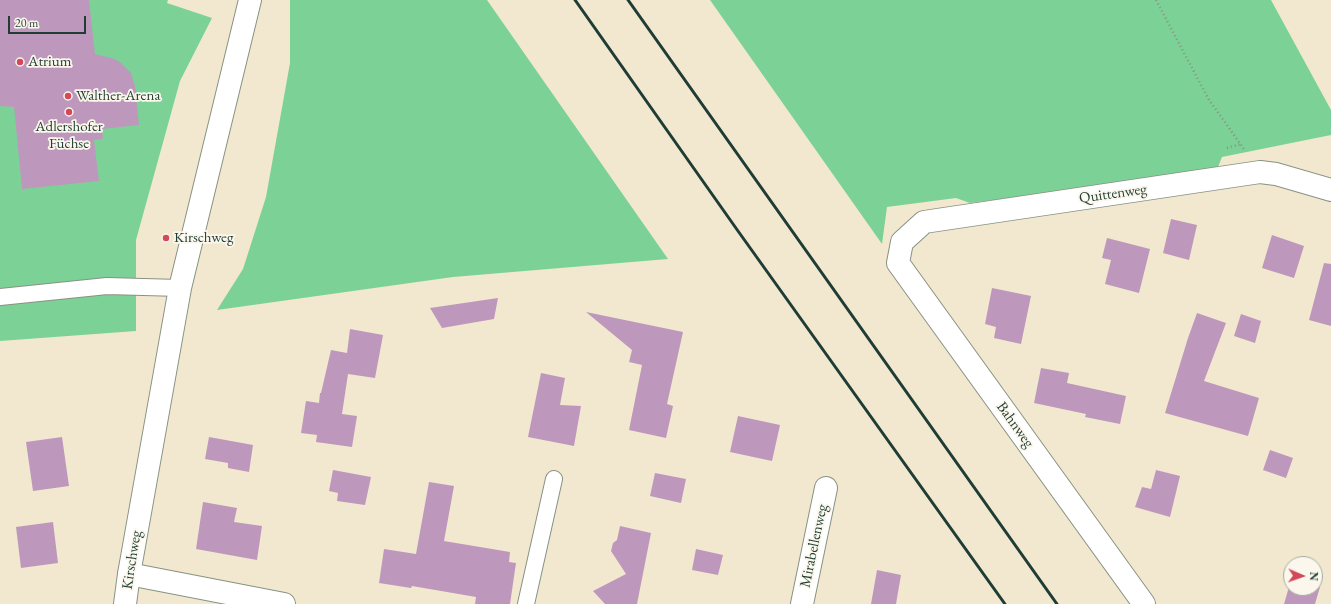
<!DOCTYPE html>
<meta charset="utf-8">
<style>
body{margin:0}
#map{position:relative;width:1331px;height:604px;overflow:hidden;background:#f2e8cf;font-family:"EB Garamond",serif}
canvas{display:block}
.north{position:absolute;left:1283px;top:556px;width:40px;height:40px;box-sizing:border-box;background:#fbf7ec;border:1px solid #a3ada2;border-radius:50%;rotate:92deg;font-size:11px;font-weight:700;line-height:16px;text-align:center;color:#1f3d34}
.north::after{content:'';display:block;margin:auto;width:14px;height:18px;background:#d1495b;clip-path:polygon(50% 0,100% 100%,50% 72%,0 100%)}
.scale{position:absolute;left:8px;top:16px;width:78px;height:18px;box-sizing:border-box;border:2px solid #1f3d34;border-top:0;padding-left:5px;font-size:12px;line-height:14px;white-space:nowrap;color:#1f3d34;-webkit-text-stroke:3px #fbf7ec;paint-order:stroke}
</style>
<div id="map">
<canvas width="1331" height="604"></canvas>
<div class="north">N</div>
<div class="scale">20 m</div>
</div>
<script>
const g = document.querySelector('canvas').getContext('2d');
g.lineJoin = 'round';
function fillPath(path, color) { g.fillStyle = color; g.fill(path, 'evenodd'); }
const shape = rows => new Path2D(rows.map(r => 'M' + r).join(''));
function trace(path, color, width, dash) { g.strokeStyle = color; g.lineWidth = width; g.lineCap = dash ? 'butt' : 'round'; g.setLineDash(dash || []); g.stroke(path); }
function drawText(font, color, halo, rows, align = 'center') {
  g.font = font + ' "EB Garamond",serif'; g.lineWidth = 3.5; g.setLineDash([]); g.textBaseline = 'middle'; g.strokeStyle = halo; g.fillStyle = color; for (const [text, x, y, turn = 0] of rows) {
    g.save(); g.translate(x, y); g.rotate((+turn || 0) * Math.PI / 180); g.textAlign = isNaN(turn) ? turn : align; if (halo) g.strokeText(text, 0, 0); g.fillText(text, 0, 0); g.restore();
  }
}
fillPath(shape([
 [0,0,168,0,167,3,212,18,180,81,136,240,136,331,0,341],
 [290,0,487,0,668,259,453,277,217,310,243,269,266,197,290,63],
 [710,0,1271,0,1331,110,1331,135,1222,157,1216,172,970,203,956,198,887,207,882,244]
]), '#7cd296');
fillPath(shape([
 [0,0,89,0,95,54,115,59,121,63,131,73,135,86,139,125,102,129,103,139,94,140,99,181,22,189,14,107,0,106],
 [1171,219,1197,225,1189,260,1163,253],
 [1272,235,1304,246,1294,278,1262,268],
 [1107,238,1150,249,1139,293,1105,284,1111,260,1102,258],
 [1324,263,1331,264,1331,326,1309,320],
 [992,288,1031,296,1021,344,994,338,996,327,985,324],
 [498,298,494,319,442,328,430,308],
 [586,312,683,332,667,404,673,406,666,438,629,430,642,365,629,362,632,350],
 [1197,313,1226,323,1204,381,1259,398,1248,436,1165,413,1188,338],
 [1241,314,1261,321,1255,343,1234,336],
 [350,329,383,335,375,378,348,374,342,414,357,416,352,447,316,442,317,435,301,433,306,401,319,403,320,393,321,393,331,350,347,353],
 [1041,368,1069,373,1067,383,1126,396,1120,424,1085,417,1086,414,1034,403],
 [541,373,565,378,560,405,581,406,574,446,528,437],
 [738,416,780,425,772,461,730,452],
 [62,437,69,486,33,491,26,442],
 [209,437,253,445,249,472,228,468,228,463,205,459],
 [1270,450,1293,458,1286,478,1263,470],
 [333,470,371,477,365,505,337,501,338,493,329,491],
 [1156,470,1180,476,1170,517,1135,507,1142,487,1151,489],
 [655,473,686,479,681,503,650,496],
 [429,482,454,486,444,541,510,552,509,562,516,563,510,604,475,604,476,597,412,586,411,588,379,583,384,549,416,554],
 [203,502,237,508,234,522,262,526,257,560,196,549],
 [53,522,58,563,21,568,16,527],
 [620,526,651,533,637,604,605,604,593,591,626,574,611,551,613,543,617,540],
 [696,549,723,555,718,575,692,570],
 [877,570,901,575,896,604,871,604],
 [1291,580,1291,588,1315,588,1315,586,1320,587,1315,604,1284,604]
]), '#be98bc');
const service = shape([
 [0,297,107,286,180,288],
 [526,604,554,479]
]);
const minor = shape([
 [129,574,284,604],
 [802,604,826,488],
 [1144,604,898,263,902,242,924,222,1260,172,1276,174,1331,190]
]);
const tertiary = shape([
 [125,604,129,574,180,288,250,0]
]);
trace(service, '#889282', 18);
trace(minor, '#889282', 24);
trace(tertiary, '#889282', 24);
trace(shape([
 [1156,0,1209,100,1244,149],
 [1227,148,1241,144]
]), '#889282', 2.5, [1, 3]);
trace(service, '#fff', 16);
trace(minor, '#fff', 22);
trace(tertiary, '#fff', 22);
trace(shape([
 [575,0,738,231,1005,604],
 [628,0,1057,604]
]), '#1f3d34', 3);
for (const [x, y, r, color] of [
 [20,62,4,"#d1495b"],
 [68,96,4,"#d1495b"],
 [69,112,4,"#d1495b"],
 [166,238,4,"#d1495b"]
]) { const dot = new Path2D(); dot.arc(x, y, r, 0, 2 * Math.PI); g.fillStyle = color; g.fill(dot); trace(dot, '#fbf7ec', 1.5); }
drawText('15px', '#1f3d34', '#fbf7ec', [
 ["Atrium",28,62],
 ["Walther-Arena",76,96],
 ["Adlershofer",69,127,"center"],
 ["Füchse",69,144,"center"],
 ["Kirschweg",174,238]
], 'left');
drawText('15px', '#1f3d34', '#fbf7ec', [
 ["Quittenweg",1113,194,-8],
 ["Bahnweg",1015,425,54],
 ["Mirabellenweg",814,546,-78],
 ["Kirschweg",132,560,-81]
]);
</script>
